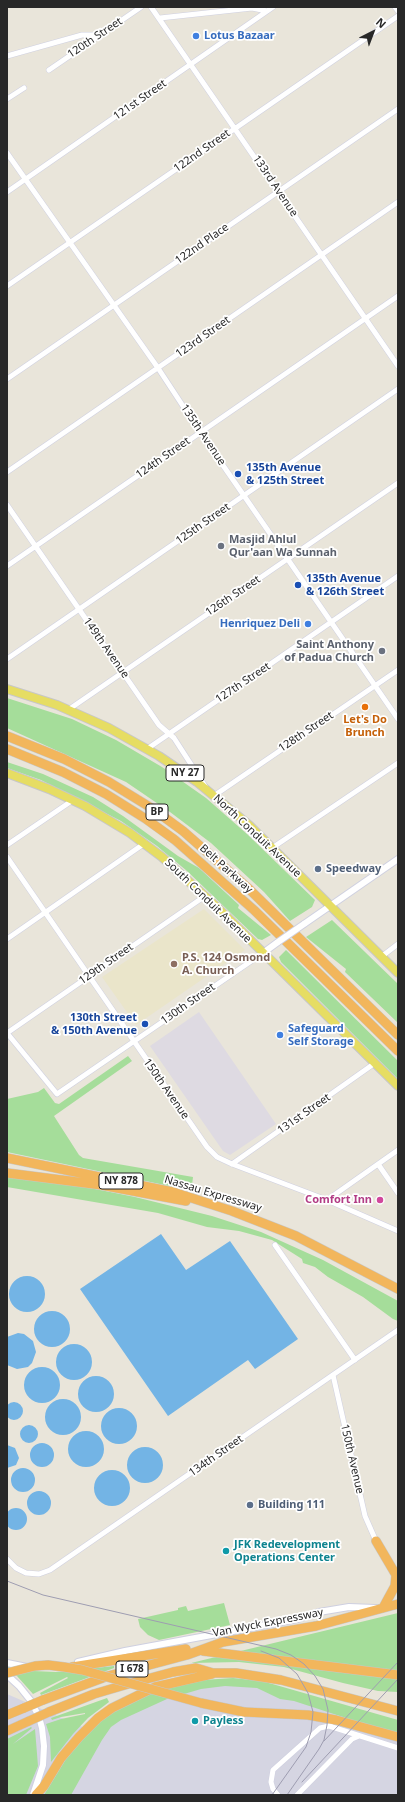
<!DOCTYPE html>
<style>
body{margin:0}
#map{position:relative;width:405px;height:1802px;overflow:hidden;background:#e9e5da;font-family:"Noto Sans",sans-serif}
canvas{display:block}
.frame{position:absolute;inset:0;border:8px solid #282828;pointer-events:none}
.north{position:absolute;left:353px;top:12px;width:40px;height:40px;-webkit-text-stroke:3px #fff;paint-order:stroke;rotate:42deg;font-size:11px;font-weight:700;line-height:16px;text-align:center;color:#282828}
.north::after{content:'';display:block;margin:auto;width:14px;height:18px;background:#282828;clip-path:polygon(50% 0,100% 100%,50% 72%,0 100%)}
</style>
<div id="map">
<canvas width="405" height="1802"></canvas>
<div class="frame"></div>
<div class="north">N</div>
</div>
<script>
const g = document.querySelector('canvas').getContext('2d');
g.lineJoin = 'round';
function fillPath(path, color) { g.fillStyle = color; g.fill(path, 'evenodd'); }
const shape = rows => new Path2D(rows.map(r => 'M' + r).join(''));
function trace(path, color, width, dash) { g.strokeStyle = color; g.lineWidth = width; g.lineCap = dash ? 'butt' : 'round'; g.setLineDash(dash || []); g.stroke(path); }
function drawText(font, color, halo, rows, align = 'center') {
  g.font = font + ' "Noto Sans",sans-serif'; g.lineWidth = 3.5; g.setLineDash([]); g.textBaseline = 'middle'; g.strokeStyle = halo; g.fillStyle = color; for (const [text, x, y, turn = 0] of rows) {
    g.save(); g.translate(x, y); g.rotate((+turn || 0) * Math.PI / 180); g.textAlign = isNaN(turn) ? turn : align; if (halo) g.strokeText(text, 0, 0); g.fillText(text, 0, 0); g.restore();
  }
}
fillPath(shape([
 [199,1012,276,1124,230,1155,223,1151,150,1046]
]), '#dedae2');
fillPath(shape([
 [204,909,245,950,136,1025,102,977]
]), '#eae5ca');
fillPath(shape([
 [225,1684,259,1687,398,1732,398,1795,7,1795,7,1694,101,1735,121,1718,167,1697,200,1687]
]), '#d5d5e2');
fillPath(shape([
 [7,698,72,719,116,740,162,767,206,798,247,834,315,900,312,907,290,921,264,892,211,843,170,812,126,782,7,728],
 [7,762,43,774,93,797,123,816,178,856,199,868,239,905,238,908,271,935,262,940,258,939,187,871,157,846,121,821,41,780,7,768],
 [332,920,398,984,398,1023,345,972,346,969,306,937],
 [286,950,398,1061,398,1079,281,962,279,957],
 [128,1056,132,1061,54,1116,79,1155,83,1158,193,1177,192,1185,199,1189,198,1192,7,1152,7,1099,38,1092,44,1088,55,1103,59,1104],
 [7,1177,85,1187,135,1197,212,1216,261,1232,323,1260,398,1301,398,1321,393,1319,363,1297,328,1277,315,1267,303,1263,302,1259,272,1240,239,1231,207,1227,158,1213,7,1187],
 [224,1603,230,1625,159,1640,148,1635,140,1627,138,1619,178,1610,178,1608,186,1606,188,1611],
 [398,1613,398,1692,378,1691,343,1683,284,1667,239,1662,191,1663],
 [7,1666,33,1671,56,1672,114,1666,114,1668,41,1695,40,1693,68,1678,67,1677,33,1694,17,1676,7,1669],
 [233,1678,262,1681,398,1720,398,1735,294,1701,280,1699,257,1688,225,1686,201,1689,167,1699,121,1720,111,1727,102,1740,71,1795,44,1795,74,1746,104,1716,147,1693,203,1680],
 [107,1698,109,1702,88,1718,73,1734,51,1762,50,1737,46,1724,61,1719,85,1714,85,1713,61,1717,52,1720,51,1718],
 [31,1727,32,1728,13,1744,35,1729,38,1766,26,1795,7,1795,7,1739]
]), '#a5dd9a');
fillPath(shape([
 [161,1234,186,1270,230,1241,298,1339,255,1369,248,1360,168,1416,80,1289],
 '9 1294a18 18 0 1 1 36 0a18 18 0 1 1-36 0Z',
 '34 1329a18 18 0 1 1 36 0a18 18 0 1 1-36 0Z',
 [18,1333,24,1334,33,1341,36,1352,32,1363,28,1367,17,1369,7,1365,7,1337],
 '56 1362a18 18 0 1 1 36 0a18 18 0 1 1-36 0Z',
 '24 1385a18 18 0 1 1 36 0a18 18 0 1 1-36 0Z',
 '78 1394a18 18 0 1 1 36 0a18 18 0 1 1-36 0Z',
 '45 1417a18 18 0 1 1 36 0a18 18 0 1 1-36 0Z',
 '5 1411a9 9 0 1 1 18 0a9 9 0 1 1-18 0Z',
 '101 1426a18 18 0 1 1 36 0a18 18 0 1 1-36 0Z',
 '20 1434a9 9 0 1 1 18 0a9 9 0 1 1-18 0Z',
 '68 1449a18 18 0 1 1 36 0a18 18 0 1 1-36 0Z',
 '30 1455a12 12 0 1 1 24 0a12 12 0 1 1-24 0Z',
 [7,1445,15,1448,19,1458,16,1465,7,1468],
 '127 1465a18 18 0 1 1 36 0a18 18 0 1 1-36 0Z',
 '11 1480a12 12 0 1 1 24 0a12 12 0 1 1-24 0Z',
 '94 1488a18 18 0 1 1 36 0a18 18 0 1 1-36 0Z',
 '27 1503a12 12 0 1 1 24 0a12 12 0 1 1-24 0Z',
 '5 1519a11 11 0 1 1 22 0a11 11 0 1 1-22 0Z'
]), '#73b4e5');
const minor = shape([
 [151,7,398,366],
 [395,7,398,11],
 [160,18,252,8,267,11],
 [7,56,82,35,98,35],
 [49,70,141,7],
 [7,99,24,88],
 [7,153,158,368,200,432,398,719],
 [7,192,273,7],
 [7,286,398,16],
 [7,379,398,109],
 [7,472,398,202],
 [7,505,159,725,174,738,205,786],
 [7,566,398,296],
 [7,659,398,389],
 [68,710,398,483],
 [147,749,398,576],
 [215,795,398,670],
 [7,845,73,800],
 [272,848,398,763],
 [7,857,207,1147,217,1157,232,1164,327,1200,398,1231],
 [7,939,145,843],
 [381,957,398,944],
 [7,1033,57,1094,263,953],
 [7,1033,205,896],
 [232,1164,375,1063],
 [378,1164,398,1193],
 [327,1200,398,1150],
 [275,1245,355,1360],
 [333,1375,365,1516,376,1541],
 [7,1559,16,1568,26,1573,39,1574,50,1570,398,1330],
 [278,1795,273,1789,271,1782,273,1770,320,1728,329,1726,398,1748],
 [297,1795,352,1739,359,1736]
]);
const tertiary = shape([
 [304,924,398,859],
 [263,953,278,942],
 [78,1662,125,1651,298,1619,319,1612,349,1607,375,1608],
 [7,1663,27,1667],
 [7,1675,19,1686,31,1701,39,1717,42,1728,44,1746,43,1765,33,1795]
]);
const primary = shape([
 [7,689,57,705,109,728,159,756,197,782,249,825,398,973],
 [7,773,49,789,85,806,130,833,162,857,219,909,398,1086]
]);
const motorway = shape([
 [7,736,64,759,109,782,153,809,183,831,249,889,398,1035],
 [7,749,63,772,106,794,146,819,175,840,254,910,398,1051],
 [7,1158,173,1192,232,1211,296,1236,398,1289],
 [7,1173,101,1185,186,1201],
 [376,1541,396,1575,395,1586,383,1608],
 [203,1651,398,1675],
 [72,1667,186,1649],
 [43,1700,108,1676,187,1655,223,1642,316,1626,398,1604],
 [49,1712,94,1694,128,1684,173,1672,196,1668,213,1673,236,1673,281,1680,398,1711],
 [244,1712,308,1715,336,1720,398,1737],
 [7,1715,24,1708],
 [7,1731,29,1721],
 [36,1795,44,1786,61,1758,79,1737,98,1718,112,1708,155,1687,212,1674]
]);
trace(minor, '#cfd0e0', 6);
trace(tertiary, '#cfd0e0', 8);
trace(primary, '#c7c7c7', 10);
trace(motorway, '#c7c7c7', 10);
trace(minor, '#fff', 5);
trace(tertiary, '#fff', 6);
trace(primary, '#e6dd63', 8);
trace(motorway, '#f2b65c', 9);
trace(shape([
 [7,1581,43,1595,276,1649,291,1655,304,1664,315,1676,323,1689,328,1710,327,1725,324,1740,319,1749,287,1795],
 [261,1651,279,1658,297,1674,308,1693,313,1712,311,1732,306,1747,272,1795],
 [324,1741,398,1662],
 [302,1782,398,1679]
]), '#9e9db1', 1);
const tertiaryBridge = shape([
 [278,942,304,924]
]);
const motorwayBridge = shape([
 [7,1673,35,1666,48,1665,64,1667,82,1670,201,1703,244,1712],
 [24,1708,43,1700],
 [29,1721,49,1712]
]);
trace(tertiaryBridge, '#cfd0e0', 8, []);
trace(motorwayBridge, '#c7c7c7', 10, []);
trace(tertiaryBridge, '#fff', 6);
trace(motorwayBridge, '#f2b65c', 9);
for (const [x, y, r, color] of [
 [196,36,4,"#3f7fe0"],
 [238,474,4,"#1a4fb4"],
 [221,546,4,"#6b7280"],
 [298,585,4,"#1a4fb4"],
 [308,624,4,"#3f7fe0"],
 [382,651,4,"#6b7280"],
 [365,707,4,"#e8710a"],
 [318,869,4,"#5c6f8a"],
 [174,964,4,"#8d6e63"],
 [145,1024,4,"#1a4fb4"],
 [280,1035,4,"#3f7fe0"],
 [380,1200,4,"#d1479c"],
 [250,1505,4,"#5c6f8a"],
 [226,1551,4,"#0f9aa8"],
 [195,1721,4,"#0f9aa8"]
]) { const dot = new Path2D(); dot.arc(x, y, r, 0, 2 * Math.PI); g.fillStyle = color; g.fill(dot); trace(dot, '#fff', 1.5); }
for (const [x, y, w] of [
 [185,773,38],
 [157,812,22],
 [121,1181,44],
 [132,1669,32]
]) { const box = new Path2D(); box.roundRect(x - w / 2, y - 8, w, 16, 3); g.fillStyle = '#fff'; g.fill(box); trace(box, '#282828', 1); }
drawText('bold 10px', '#282828', null, [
 ["NY 27",185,773],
 ["BP",157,812],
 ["NY 878",121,1181],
 ["I 678",132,1669]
]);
drawText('bold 11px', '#366cbe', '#fff', [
 ["Lotus Bazaar",204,36],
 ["Henriquez Deli",300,624,"right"],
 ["Safeguard",288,1029],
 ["Self Storage",288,1042]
], 'left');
drawText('11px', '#282828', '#fff', [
 ["120th Street",95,38,-34],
 ["121st Street",140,100,-35],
 ["122nd Street",202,151,-35],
 ["133rd Avenue",275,186,56],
 ["122nd Place",202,244,-35],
 ["123rd Street",203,337,-35],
 ["135th Avenue",203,435,56],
 ["124th Street",163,458,-35],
 ["125th Street",203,524,-35],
 ["126th Street",233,596,-34],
 ["149th Avenue",106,648,55],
 ["127th Street",243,683,-34],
 ["128th Street",306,732,-34],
 ["North Conduit Avenue",257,836,43],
 ["Belt Parkway",226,869,42],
 ["South Conduit Avenue",208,901,44],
 ["129th Street",106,964,-35],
 ["130th Street",188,1004,-35],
 ["150th Avenue",166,1089,55],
 ["131st Street",304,1114,-35],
 ["Nassau Expressway",213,1194,17],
 ["134th Street",216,1456,-35],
 ["150th Avenue",352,1459,77],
 ["Van Wyck Expressway",268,1623,-11]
]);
drawText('bold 11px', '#164399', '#fff', [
 ["135th Avenue",246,468],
 ["& 125th Street",246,481],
 ["135th Avenue",306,579],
 ["& 126th Street",306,592],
 ["130th Street",137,1018,"right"],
 ["& 150th Avenue",137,1031,"right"]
], 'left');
drawText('bold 11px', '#5b616d', '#fff', [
 ["Masjid Ahlul",229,540],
 ["Qur'aan Wa Sunnah",229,553],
 ["Saint Anthony",374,645,"right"],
 ["of Padua Church",374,658,"right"]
], 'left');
drawText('bold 11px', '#c56008', '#fff', [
 ["Let's Do",365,720],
 ["Brunch",365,733]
]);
drawText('bold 11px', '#4e5e75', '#fff', [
 ["Speedway",326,869],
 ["Building 111",258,1505]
], 'left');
drawText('bold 11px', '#785e54', '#fff', [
 ["P.S. 124 Osmond",182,958],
 ["A. Church",182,971]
], 'left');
drawText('bold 11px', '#b23c85', '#fff', [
 ["Comfort Inn",372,1200]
], 'right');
drawText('bold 11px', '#0d838f', '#fff', [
 ["JFK Redevelopment",234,1545],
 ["Operations Center",234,1558],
 ["Payless",203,1721]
], 'left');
</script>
